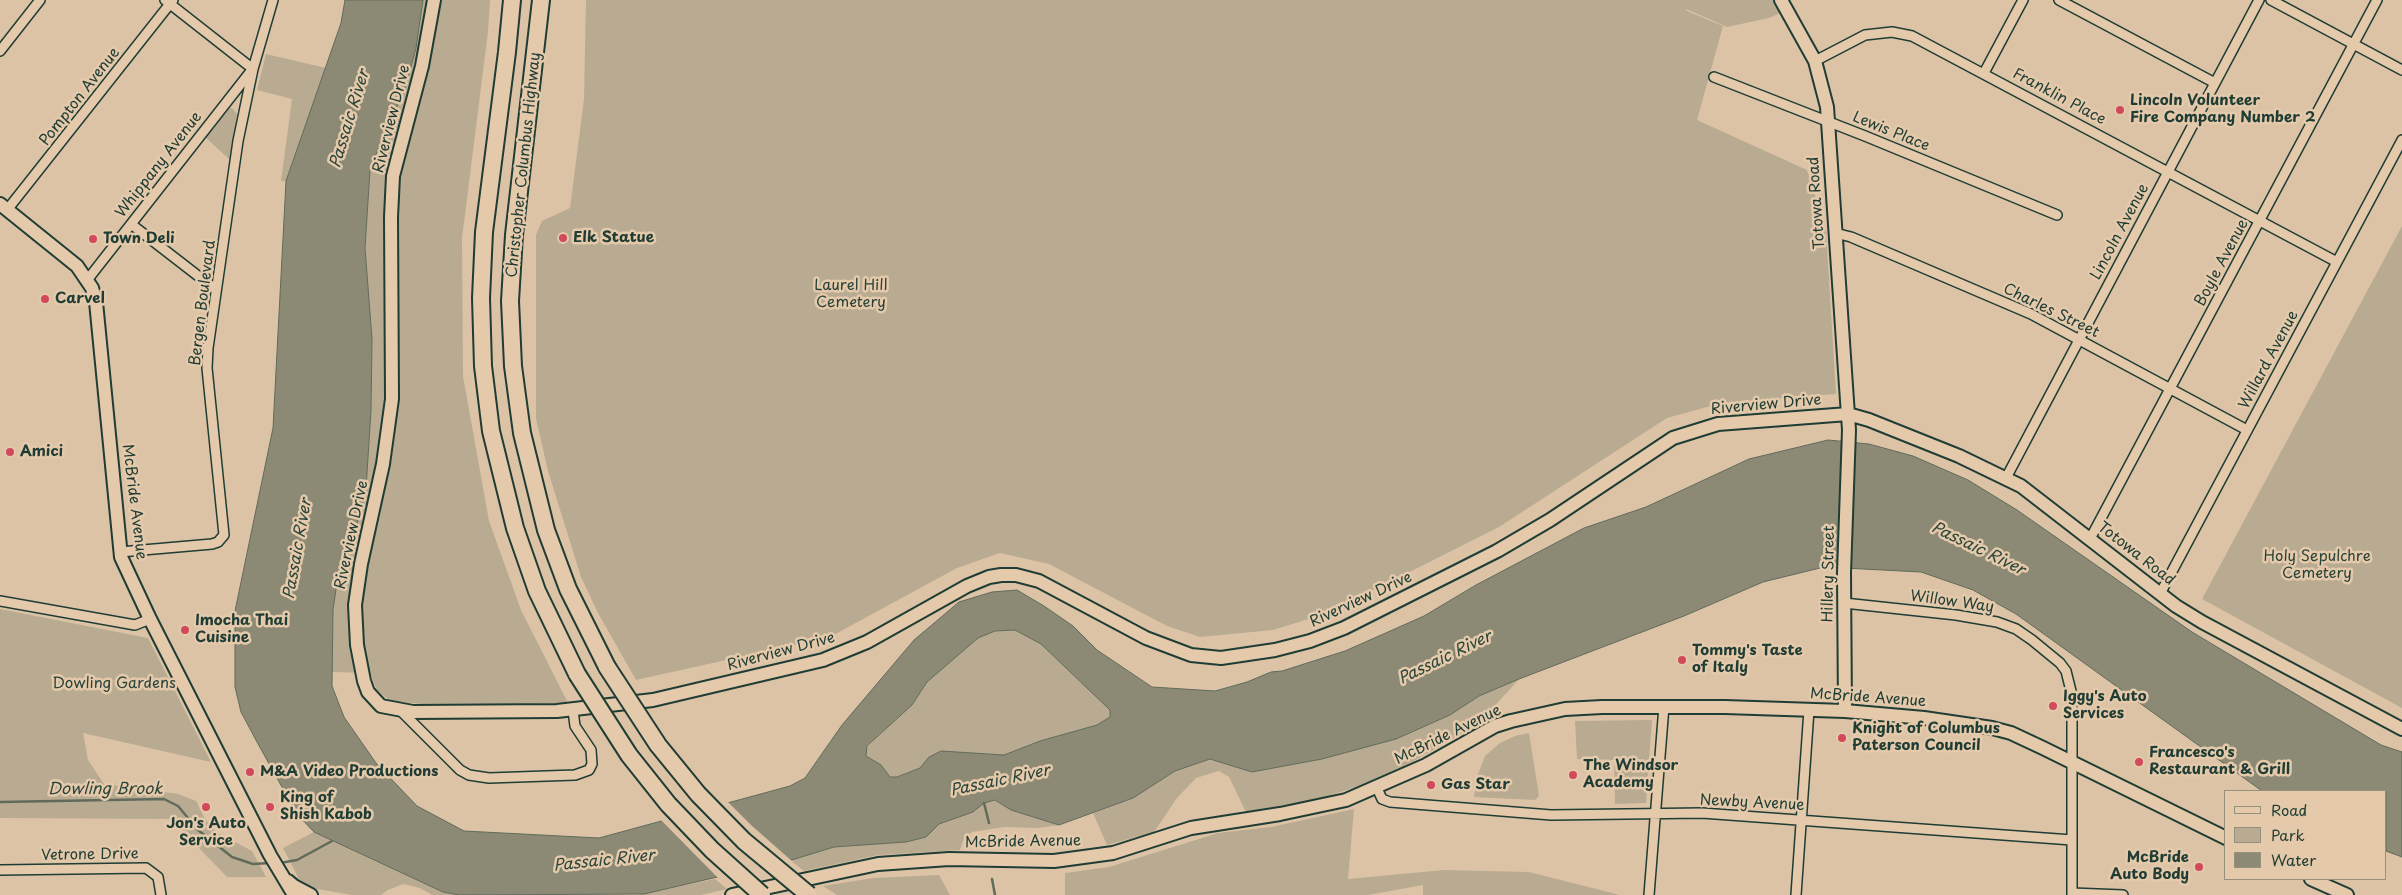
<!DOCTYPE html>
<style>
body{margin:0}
#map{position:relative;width:2402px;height:895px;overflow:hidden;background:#dcc3a6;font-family:"Playpen Sans",sans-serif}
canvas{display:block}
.legend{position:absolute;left:2224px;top:790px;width:162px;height:90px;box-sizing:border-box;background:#e4c9ab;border:1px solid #95917b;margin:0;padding:6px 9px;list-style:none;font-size:15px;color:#1f3d34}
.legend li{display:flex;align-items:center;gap:10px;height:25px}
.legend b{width:25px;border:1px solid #95917b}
</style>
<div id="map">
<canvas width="2402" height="895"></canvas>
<ul class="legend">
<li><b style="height:6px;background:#e4c9ab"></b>Road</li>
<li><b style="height:14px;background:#b9ab91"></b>Park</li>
<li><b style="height:14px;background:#8c8a75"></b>Water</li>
</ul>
</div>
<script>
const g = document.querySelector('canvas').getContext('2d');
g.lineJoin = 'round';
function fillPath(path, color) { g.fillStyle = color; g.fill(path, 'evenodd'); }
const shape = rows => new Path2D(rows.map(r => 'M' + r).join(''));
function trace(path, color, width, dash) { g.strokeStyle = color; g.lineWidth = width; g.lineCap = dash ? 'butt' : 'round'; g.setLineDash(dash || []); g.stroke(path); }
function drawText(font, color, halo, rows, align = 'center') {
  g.font = font + ' "Playpen Sans",sans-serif'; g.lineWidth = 5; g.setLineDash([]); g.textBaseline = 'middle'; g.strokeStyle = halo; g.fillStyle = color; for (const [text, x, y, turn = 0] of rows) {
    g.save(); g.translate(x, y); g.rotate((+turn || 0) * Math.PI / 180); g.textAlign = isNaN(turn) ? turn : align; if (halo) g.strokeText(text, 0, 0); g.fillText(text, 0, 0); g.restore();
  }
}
fillPath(shape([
 [423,0,490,0,488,32,462,238,463,376,489,521,521,610,568,703,435,705,390,701,377,690,370,673,332,672,333,610,337,582,354,537,366,489,371,410,372,339,365,248,370,170,416,48],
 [586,0,1779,0,1785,11,1769,18,1727,27,1686,9,1687,11,1723,26,1697,120,1807,170,1826,230,1836,394,1722,403,1667,418,1499,527,1328,613,1273,630,1200,637,1167,626,1049,564,1000,553,957,568,830,637,636,680,598,613,581,577,548,471,536,419,536,235,542,221,570,208,584,99],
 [266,54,326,68,286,181,281,181,292,99,257,90],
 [232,108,237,114,230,160,205,137,227,109],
 [2402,226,2402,708,2202,599],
 [0,609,148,638,211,762,83,733,88,760,104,784,178,794,196,801,205,819,216,832,252,851,266,877,227,877,171,819,0,818],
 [1015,630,1041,644,1110,710,1110,717,1097,725,1040,741,1004,755,941,751,929,757,920,768,897,777,890,777,881,765,866,756,867,747,912,705,927,682,978,637,995,631],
 [1519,679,1483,719,1462,733,1407,765,1369,783,1318,799,1246,812,1229,777,1219,771,1196,778,1177,798,1154,832,1107,845,1093,813,1133,798,1175,771,1210,759,1252,772,1322,759,1396,739,1450,715,1479,696],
 [1652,720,1646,803,1615,804,1614,760,1577,759,1575,721],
 [1529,733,1539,796,1535,800,1474,797,1478,774,1485,756,1500,743,1515,736],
 [996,800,1012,810,1059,825,1038,828,1004,827,972,832,964,838,960,850,878,855,804,871,790,860,834,847,906,842,926,837,939,824,973,812,984,803],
 [1354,809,1348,879,1444,870,1529,872,1620,895,1423,895,1423,885,1368,895,1065,895,1065,873,1109,867,1218,833,1271,827],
 [314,832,443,892,459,895,432,895,420,888,403,884,388,890,381,895,352,895,312,888,301,883,283,848],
 [939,875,950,895,837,895,823,886,873,878],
 [715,879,727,889,701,895,636,895]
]), '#b9ab91');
const water = shape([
 [345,0,423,0,416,48,404,92,385,131,370,170,365,248,372,339,371,410,366,489,354,537,337,582,333,610,332,686,344,717,376,763,417,806,464,831,599,838,790,786,805,778,842,725,914,640,959,602,992,592,1017,590,1044,606,1073,626,1097,650,1152,687,1215,691,1247,682,1271,672,1282,671,1345,651,1424,616,1476,585,1584,528,1646,507,1749,459,1828,440,1869,444,1913,456,1968,480,2017,510,2192,632,2381,745,2402,752,2402,857,2386,851,2386,791,2262,791,2016,614,1973,590,1921,572,1824,567,1763,582,1684,616,1519,679,1479,696,1450,715,1396,739,1322,759,1252,772,1210,759,1175,771,1133,798,1059,825,1011,810,995,800,984,803,973,812,939,824,926,837,906,842,834,847,795,859,644,894,459,895,443,892,314,832,297,814,257,742,241,712,235,687,235,611,273,428,286,181,341,23,345,0],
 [1015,630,1041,644,1110,710,1110,717,1097,725,1040,741,1004,755,941,751,929,757,920,768,897,777,890,777,881,765,866,756,867,746,912,705,927,682,978,638,995,631,1015,630]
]);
fillPath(water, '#8c8a75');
trace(water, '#606b5b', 1);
fillPath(shape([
 [726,800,751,825,793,862,720,880,659,818]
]), '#dcc3a6');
trace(shape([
 [0,802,164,799,178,806,198,830,232,857,253,864,270,863],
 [984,803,989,823],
 [280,863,297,860,332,841],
 [992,879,995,895]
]), '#606b5b', 2.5);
const street = shape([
 [165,0,253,69],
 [2059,0,2215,83],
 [2271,0,2402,70],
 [0,51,40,0],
 [1815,61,1865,35,1892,32,1912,36,2337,262],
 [1984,73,2023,0],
 [1714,77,1865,136,2057,215],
 [7,210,173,0],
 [131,224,215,289],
 [1835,233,1851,237,2031,314,2247,430],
 [88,279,251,71],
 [2006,478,2259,0],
 [2090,539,2377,0],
 [120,552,212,544,218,542,224,535,207,368,208,348,238,141,253,69,273,0],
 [2160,594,2402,140],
 [0,601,135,625,150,619],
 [1844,603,1956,615,1997,622,2016,629,2032,640,2060,663,2066,671,2072,695,2072,895],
 [401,711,460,770,469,775,489,778,575,775,589,770,592,764,591,750,575,726,573,710],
 [1377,788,1382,799,1390,802,1551,815,1702,813,2072,840],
 [0,870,146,868,158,877,161,895],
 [2072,893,2123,895],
 [1649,895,1664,706],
 [1796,895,1809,710]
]);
const secondary = shape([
 [434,0,422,66,393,176,391,217,392,399,383,464,361,564,355,605,357,645,364,681,368,692,381,706,413,712,557,711,653,700,823,660,867,642,967,586,989,577,1001,575,1016,575,1039,581,1146,638,1191,655,1221,658,1275,650,1310,641,1344,628,1497,551,1550,520,1673,438,1718,424,1848,414,1869,420,1959,456,2021,486,2176,606,2202,622,2402,729],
 [1781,0,1815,61,1827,107,1849,430,1844,573,1845,711],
 [0,204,77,266,92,288,96,302,121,557,150,619,270,855,294,895],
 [2311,879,2347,895],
 [288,881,294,886,311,895],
 [732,895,878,864,949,859,1054,861,1113,853,1191,828,1280,814,1346,800,1426,765,1495,726,1511,721,1565,709,1602,707,1725,707,1845,711,1924,718,1992,728,2011,733,2043,748,2226,838]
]);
const highway = shape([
 [512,0,507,52,484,232,481,298,483,366,491,431,515,528,537,591,577,674],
 [541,0,514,235,510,301,513,366,522,433,546,530,568,589,607,667]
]);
trace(street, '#1f3d34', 12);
trace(secondary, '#1f3d34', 16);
trace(highway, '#1f3d34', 20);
trace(street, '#e4c9ab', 9);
trace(secondary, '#e4c9ab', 12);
trace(highway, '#e4c9ab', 16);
const highwayBridge = shape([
 [607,667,658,745,698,794,744,841,809,895],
 [577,674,629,755,668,804,712,850,762,895]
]);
trace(highwayBridge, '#1f3d34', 20, []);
trace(highwayBridge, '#e4c9ab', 16);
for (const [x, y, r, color] of [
 [2120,110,5,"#d1495b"],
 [563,238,5,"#d1495b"],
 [93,239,5,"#d1495b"],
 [45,299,5,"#d1495b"],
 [10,452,5,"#d1495b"],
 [185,630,5,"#d1495b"],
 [1682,660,5,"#d1495b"],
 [2053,706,5,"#d1495b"],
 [1842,738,5,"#d1495b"],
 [2139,762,5,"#d1495b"],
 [250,772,5,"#d1495b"],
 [1573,775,5,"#d1495b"],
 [1431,785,5,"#d1495b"],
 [206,807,5,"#d1495b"],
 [270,807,5,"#d1495b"],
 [2199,867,5,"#d1495b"]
]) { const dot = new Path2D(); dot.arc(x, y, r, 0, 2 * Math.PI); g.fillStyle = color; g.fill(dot); trace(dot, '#e4c9ab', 2); }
drawText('15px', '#1f3d34', '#e4c9ab', [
 ["Pompton Avenue",80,97,-52],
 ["Franklin Place",2059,97,28],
 ["Riverview Drive",392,119,-76],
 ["Lewis Place",1891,132,22],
 ["Whippany Avenue",159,165,-52],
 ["Christopher Columbus Highway",524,165,-84],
 ["Totowa Road",1817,203,-94],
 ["Lincoln Avenue",2120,232,-62],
 ["Boyle Avenue",2222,263,-62],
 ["Bergen Boulevard",203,303,-83],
 ["Charles Street",2051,311,26],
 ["Willard Avenue",2269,360,-62],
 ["Riverview Drive",1766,405,-5],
 ["McBride Avenue",134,502,83],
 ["Riverview Drive",352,535,-78],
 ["Totowa Road",2136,554,38],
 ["Hillery Street",1829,574,-89],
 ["Riverview Drive",1361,600,-25],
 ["Willow Way",1952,602,8],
 ["Riverview Drive",781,652,-15],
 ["McBride Avenue",1868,698,4],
 ["McBride Avenue",1448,735,-26],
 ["Newby Avenue",1752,803,3],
 ["McBride Avenue",1023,842,-1],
 ["Vetrone Drive",90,855,-1]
]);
drawText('bold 15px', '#1f3d34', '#e4c9ab', [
 ["Lincoln Volunteer",2130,101],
 ["Fire Company Number 2",2130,118],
 ["Elk Statue",573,238],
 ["Town Deli",103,239],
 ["Carvel",55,299],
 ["Amici",20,452],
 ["Imocha Thai",195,621],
 ["Cuisine",195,638],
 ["Tommy's Taste",1692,651],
 ["of Italy",1692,668],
 ["Iggy's Auto",2063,697],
 ["Services",2063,714],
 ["Knight of Columbus",1852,729],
 ["Paterson Council",1852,746],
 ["Francesco's",2149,753],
 ["Restaurant & Grill",2149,770],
 ["The Windsor",1583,766],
 ["Academy",1583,783],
 ["M&A Video Productions",260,772],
 ["Gas Star",1441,785],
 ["King of",280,798],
 ["Shish Kabob",280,815],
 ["Jon's Auto",206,824,"center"],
 ["Service",206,841,"center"],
 ["McBride",2189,858,"right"],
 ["Auto Body",2189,875,"right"]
], 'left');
drawText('15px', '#274239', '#e4c9ab', [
 ["Laurel Hill",851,286],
 ["Cemetery",851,303],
 ["Holy Sepulchre",2317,557],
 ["Cemetery",2317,574],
 ["Dowling Gardens",114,684]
]);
drawText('italic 16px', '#2a453a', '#e4c9ab', [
 ["Passaic River",350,119,-73],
 ["Passaic River",298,549,-80],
 ["Passaic River",1978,549,26],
 ["Passaic River",1445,658,-26],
 ["Passaic River",1000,781,-12],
 ["Dowling Brook",105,790],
 ["Passaic River",604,861,-6]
]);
</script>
